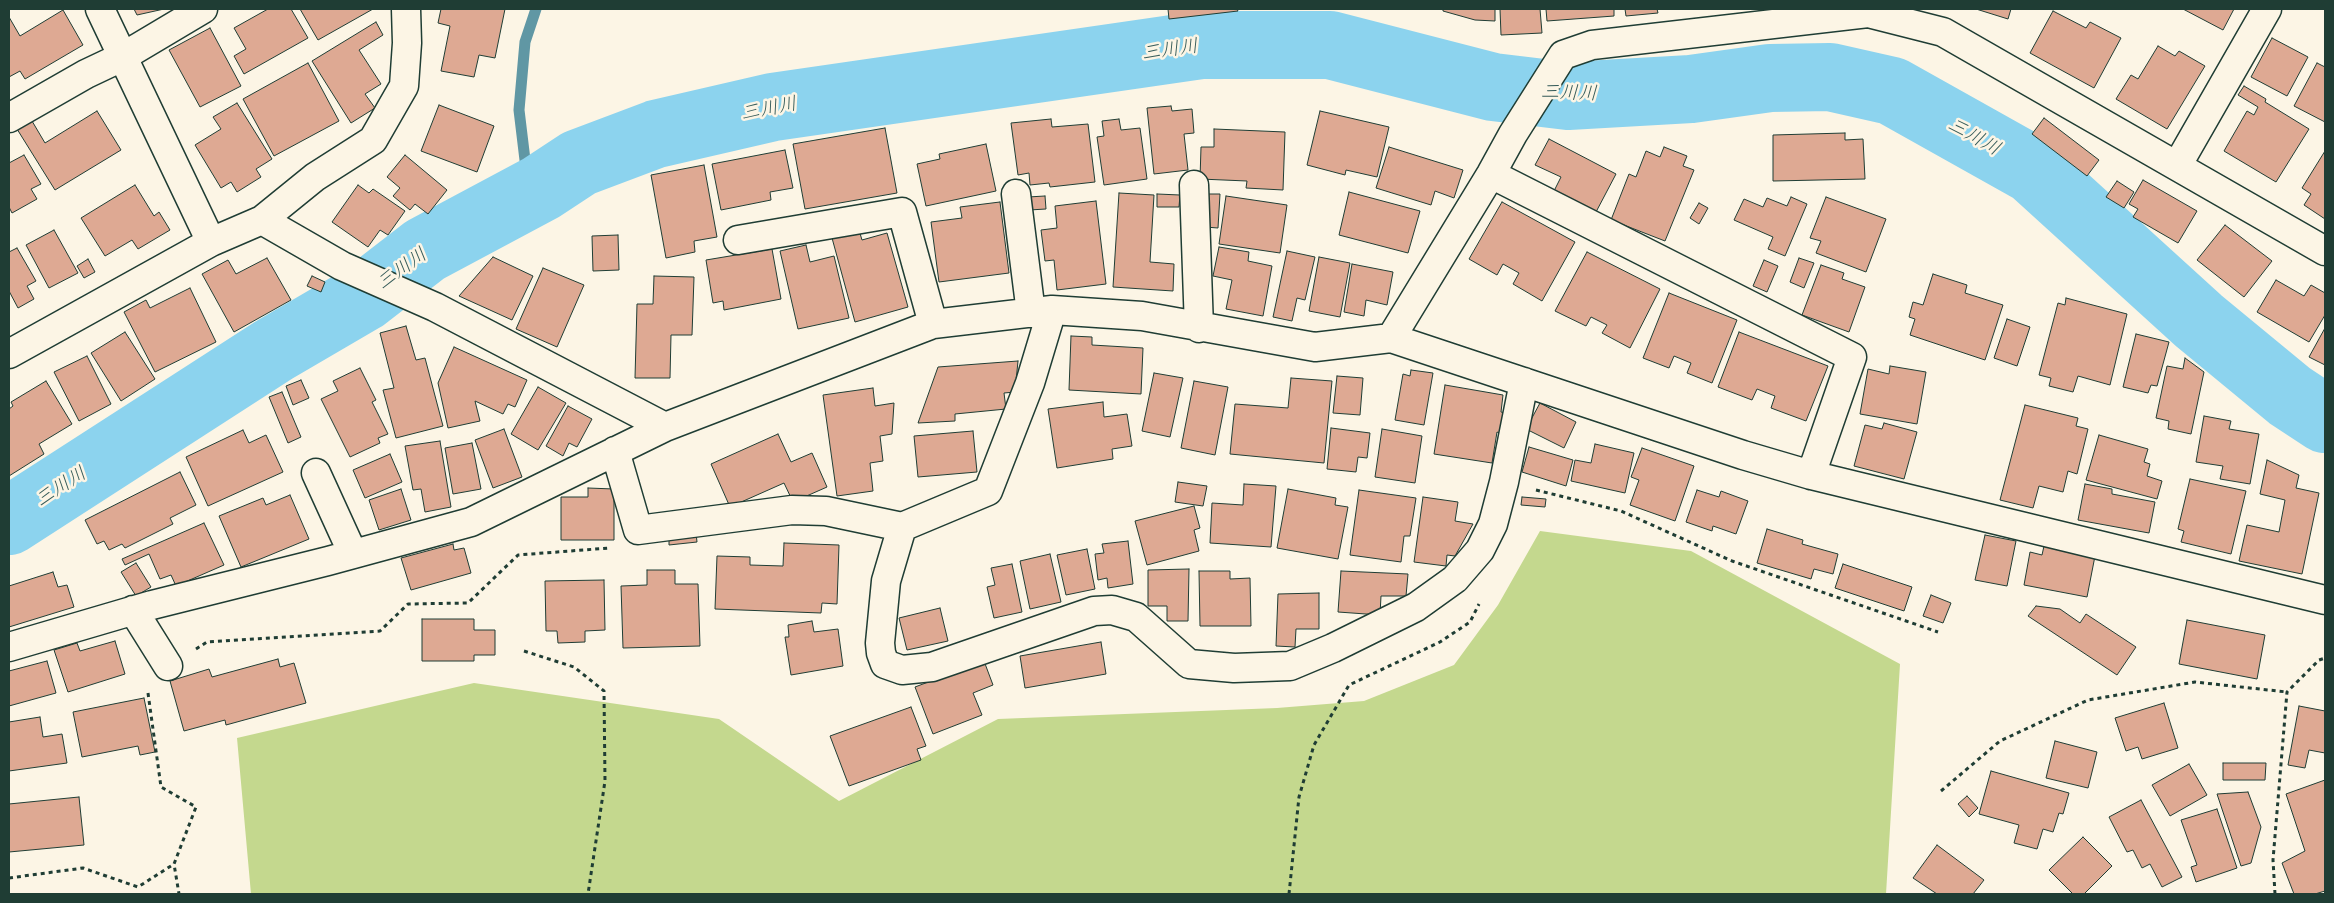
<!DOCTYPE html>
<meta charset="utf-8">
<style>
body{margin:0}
#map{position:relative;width:2334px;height:903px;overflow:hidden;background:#fcf5e5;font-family:"Playpen Sans",sans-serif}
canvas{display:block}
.frame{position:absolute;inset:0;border:10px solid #1f3d34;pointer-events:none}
</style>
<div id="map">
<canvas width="2334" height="903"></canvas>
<div class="frame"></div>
</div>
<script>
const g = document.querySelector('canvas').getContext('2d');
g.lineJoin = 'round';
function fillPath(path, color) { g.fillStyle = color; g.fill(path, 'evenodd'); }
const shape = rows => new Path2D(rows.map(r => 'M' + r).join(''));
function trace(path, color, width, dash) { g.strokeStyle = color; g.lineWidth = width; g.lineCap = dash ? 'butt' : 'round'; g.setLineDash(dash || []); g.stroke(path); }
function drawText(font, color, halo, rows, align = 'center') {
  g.font = font + ' "Playpen Sans","Klee One",sans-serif'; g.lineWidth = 5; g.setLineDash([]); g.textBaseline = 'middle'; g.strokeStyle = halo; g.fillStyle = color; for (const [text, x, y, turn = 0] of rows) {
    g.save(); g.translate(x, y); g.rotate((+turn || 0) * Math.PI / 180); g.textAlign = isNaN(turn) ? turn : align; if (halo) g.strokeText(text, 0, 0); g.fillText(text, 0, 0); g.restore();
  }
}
fillPath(shape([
 [1540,531,1691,551,1900,664,1886,894,251,894,237,738,474,683,719,719,839,801,998,719,1277,708,1364,701,1454,665,1498,605]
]), '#c4d88e');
trace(shape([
 [536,9,525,42,519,110,525,160,541,188]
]), '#6097a4', 11);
trace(shape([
 [9,521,274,350,363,298,425,250,541,188,579,163,656,134,773,107,1201,45,1330,45,1493,87,1568,96,1691,89,1770,78,1830,77,1892,91,2033,170,2199,321,2290,396,2325,419]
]), '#8cd3ee', 68);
const building = shape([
 [134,9,164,9,137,15,134,9],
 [268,9,291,9,308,38,244,74,234,56,246,49,234,28,268,9],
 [300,9,373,9,318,40,300,9],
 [441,9,505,9,495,58,479,55,474,77,441,71,450,26,438,23,441,9],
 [1168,9,1237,9,1238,11,1169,19,1168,9],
 [1443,9,1495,9,1495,21,1475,20,1443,11,1443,9],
 [1500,9,1540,9,1542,33,1501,35,1500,9],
 [1546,9,1614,9,1614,16,1547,21,1546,9],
 [1625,9,1657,9,1658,13,1626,16,1625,9],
 [1976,9,2011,9,2008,19,1976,9],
 [2183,9,2234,9,2223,30,2183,9],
 [63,10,83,45,25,79,20,71,9,77,9,17,20,36,63,10],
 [2053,11,2086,28,2090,22,2121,38,2094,88,2030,53,2053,11],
 [376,22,383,35,359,50,381,84,365,94,375,108,351,123,312,61,376,22],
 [210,28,241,86,200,107,169,50,210,28],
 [2272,38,2308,57,2287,96,2251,77,2272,38],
 [2158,46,2175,56,2179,51,2205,66,2167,129,2116,99,2131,75,2138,79,2158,46],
 [308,63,339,121,274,156,243,99,308,63],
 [2317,63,2325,67,2325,122,2294,106,2317,63],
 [2244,86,2266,99,2265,102,2309,129,2276,182,2224,151,2247,111,2254,115,2258,107,2238,95,2244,86],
 [237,103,272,159,256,169,261,177,237,192,231,182,221,188,195,145,221,129,213,117,237,103],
 [439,105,494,126,477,172,421,151,439,105],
 [1171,106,1172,111,1192,109,1194,133,1184,134,1188,170,1154,174,1147,108,1171,106],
 [97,111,121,150,55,190,17,129,32,121,45,143,97,111],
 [1320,111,1389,127,1377,177,1346,170,1345,175,1307,165,1320,111],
 [2044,118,2099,160,2087,176,2032,134,2044,118],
 [1051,119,1052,127,1088,124,1095,182,1050,187,1049,183,1030,185,1029,173,1018,175,1011,123,1051,119],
 [1119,119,1121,130,1140,128,1147,179,1104,185,1097,137,1104,136,1102,121,1119,119],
 [885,128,897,193,805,209,793,144,885,128],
 [1214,129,1285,132,1283,190,1246,188,1247,181,1200,179,1201,147,1214,147,1214,129],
 [1845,133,1845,140,1863,139,1865,179,1773,181,1773,135,1845,133],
 [1549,139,1616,174,1596,212,1554,191,1561,177,1535,165,1549,139],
 [986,144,996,191,926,206,917,164,940,159,939,154,986,144],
 [1389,147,1463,170,1454,198,1435,191,1431,205,1376,188,1389,147],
 [1664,147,1687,156,1683,166,1694,170,1665,241,1611,220,1629,174,1636,177,1646,151,1660,157,1664,147],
 [785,150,793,188,770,192,771,200,721,210,712,164,785,150],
 [2325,151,2325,219,2304,205,2311,194,2302,188,2325,151],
 [24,155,41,184,31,189,37,199,12,213,9,207,9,163,24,155],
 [405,155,447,190,428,214,415,204,410,210,393,196,400,188,387,177,405,155],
 [704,165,717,237,694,241,695,252,666,258,651,175,704,165],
 [2143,180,2197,211,2178,243,2133,217,2138,209,2129,204,2143,180],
 [2117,181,2134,192,2124,208,2106,197,2117,181],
 [135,185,154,216,159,212,170,230,138,249,132,240,105,256,81,218,135,185],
 [358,185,369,193,373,189,405,211,388,235,380,230,368,247,332,222,358,185],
 [1349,192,1420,211,1408,253,1339,235,1349,192],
 [1119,193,1154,195,1150,262,1174,264,1173,291,1113,287,1119,193],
 [1157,194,1180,195,1179,207,1157,207,1157,194],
 [1207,194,1220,194,1218,228,1205,227,1207,194],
 [1045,196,1046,209,1029,210,1028,197,1045,196],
 [1226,196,1287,205,1280,253,1219,244,1226,196],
 [1791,197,1807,204,1785,256,1768,249,1773,237,1734,220,1744,199,1763,207,1767,198,1787,206,1791,197],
 [1826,197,1886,219,1866,272,1816,253,1821,241,1810,238,1826,197],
 [1096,201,1106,284,1057,290,1054,260,1045,261,1041,230,1057,228,1055,206,1096,201],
 [1000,202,1009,273,939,282,931,222,962,218,960,207,1000,202],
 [1502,202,1575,242,1542,301,1513,284,1519,273,1503,264,1497,275,1469,259,1502,202],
 [1699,203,1708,208,1699,224,1690,218,1699,203],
 [2225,225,2272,261,2244,297,2197,260,2225,225],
 [54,230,78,273,49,288,26,245,54,230],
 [859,230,862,240,887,233,908,307,855,322,832,238,859,230],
 [618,235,619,270,593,271,592,236,618,235],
 [806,245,810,262,834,256,849,318,798,329,780,251,806,245],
 [1219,247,1249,252,1248,261,1272,266,1263,316,1226,309,1232,280,1213,276,1219,247],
 [17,248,36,281,27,286,34,299,18,308,9,291,9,252,17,248],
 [772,249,781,299,724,310,723,301,713,303,706,260,772,249],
 [1287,251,1315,257,1305,300,1297,298,1292,321,1273,317,1287,251],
 [1587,252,1660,289,1630,348,1602,333,1607,325,1591,317,1586,326,1555,311,1587,252],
 [493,257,533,276,512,320,459,296,493,257],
 [1319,257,1350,263,1340,317,1309,311,1319,257],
 [267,258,291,300,234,332,202,274,228,260,236,274,267,258],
 [1799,258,1814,263,1804,288,1790,282,1799,258],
 [88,259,95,272,84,278,77,266,88,259],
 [1764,260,1778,266,1767,292,1753,286,1764,260],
 [1352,264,1393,272,1387,305,1366,300,1364,316,1344,312,1352,264],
 [1821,265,1844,273,1842,279,1865,287,1849,332,1802,315,1821,265],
 [543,268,584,285,557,347,516,329,543,268],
 [1933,274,1967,285,1965,293,2003,305,1985,360,1910,335,1915,319,1909,317,1913,302,1923,305,1933,274],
 [312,276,325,282,321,292,307,286,312,276],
 [654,276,694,277,692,335,671,335,670,378,635,378,637,304,653,304,654,276],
 [2276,280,2304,296,2311,285,2325,293,2325,315,2309,342,2257,312,2276,280],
 [190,288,216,342,155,372,124,312,146,300,150,308,190,288],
 [1669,293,1737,320,1712,383,1687,373,1691,363,1674,356,1669,368,1643,358,1669,293],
 [2066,298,2127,314,2110,385,2078,376,2073,392,2049,386,2051,378,2039,375,2058,303,2065,305,2066,298],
 [2007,319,2030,327,2017,366,1994,358,2007,319],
 [406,326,416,360,425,358,443,426,396,438,383,390,394,388,380,333,406,326],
 [2325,328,2325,365,2309,357,2325,328],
 [125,332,155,379,121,401,91,353,125,332],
 [1739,332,1828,366,1806,421,1771,408,1775,396,1757,389,1752,400,1718,387,1739,332],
 [2136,334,2169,342,2157,386,2151,385,2148,393,2123,387,2136,334],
 [1071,336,1092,337,1092,345,1143,348,1141,394,1069,390,1071,336],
 [454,347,527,380,515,407,508,404,503,414,475,401,480,421,448,428,438,383,454,347],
 [87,356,111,404,79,421,54,372,87,356],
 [2185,358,2204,372,2191,434,2168,429,2169,421,2156,418,2167,366,2183,369,2185,358],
 [1018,361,1015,392,1004,393,1006,409,955,414,955,421,918,423,938,367,1018,361],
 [1890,366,1926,372,1917,424,1860,414,1868,369,1889,374,1890,366],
 [360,368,376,400,372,402,388,434,378,438,380,443,350,457,321,399,338,391,333,381,360,368],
 [1411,370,1433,373,1424,425,1395,420,1403,374,1410,376,1411,370],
 [1154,373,1183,378,1170,437,1142,431,1154,373],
 [1337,376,1363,378,1360,415,1333,413,1337,376],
 [1291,378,1332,381,1324,463,1230,454,1235,404,1288,408,1291,378],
 [301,380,309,398,293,405,286,386,301,380],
 [46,381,72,424,39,444,44,454,9,476,9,409,13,406,11,402,46,381],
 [1194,381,1228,387,1215,455,1181,448,1194,381],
 [1445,385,1503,395,1501,412,1505,413,1502,434,1497,432,1492,463,1434,454,1445,385],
 [538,387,566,403,538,450,511,434,538,387],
 [873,388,875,406,894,403,892,434,880,436,883,461,870,463,873,491,837,496,823,395,873,388],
 [282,392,301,437,288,443,269,397,282,392],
 [1103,402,1104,417,1127,414,1132,446,1112,449,1113,459,1057,468,1048,409,1103,402],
 [1540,403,1576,422,1564,448,1526,429,1540,403],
 [2025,405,2078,418,2076,426,2088,429,2077,474,2068,471,2063,492,2039,486,2033,508,2000,500,2025,405],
 [568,406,592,419,577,447,569,443,563,456,546,446,568,406],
 [2204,416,2231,421,2229,429,2259,434,2250,484,2220,479,2223,466,2196,462,2204,416],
 [1884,423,1917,432,1904,479,1854,466,1865,425,1882,429,1884,423],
 [1331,428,1370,433,1367,458,1358,457,1356,472,1327,469,1331,428],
 [504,429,522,477,493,488,475,440,504,429],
 [1382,429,1422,436,1415,483,1375,477,1382,429],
 [243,430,249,443,266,435,283,472,208,506,186,457,243,430],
 [973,431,977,472,918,477,914,436,973,431],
 [778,434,791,462,812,453,827,487,793,502,784,483,730,507,711,464,778,434],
 [2099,435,2148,449,2144,462,2150,464,2147,476,2162,481,2157,499,2086,480,2099,435],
 [440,441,451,507,425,512,421,489,413,490,405,446,440,441],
 [472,443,481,489,453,494,445,448,472,443],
 [1595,444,1634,453,1625,493,1571,481,1575,460,1591,463,1595,444],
 [1529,447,1573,460,1566,486,1522,472,1529,447],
 [1642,448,1694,466,1675,521,1630,505,1639,480,1631,477,1642,448],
 [390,454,402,482,365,498,353,470,390,454],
 [2267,460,2299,475,2296,488,2319,493,2302,574,2239,561,2247,525,2279,532,2285,500,2260,494,2267,460],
 [180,472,196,505,170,518,173,524,125,548,122,544,109,550,104,541,97,544,85,520,180,472],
 [2190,479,2246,491,2231,554,2181,542,2184,531,2178,529,2190,479],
 [1178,482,1207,486,1203,506,1175,502,1178,482],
 [1244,484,1276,486,1271,547,1210,543,1212,503,1243,505,1244,484],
 [2085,484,2112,489,2112,494,2155,502,2149,533,2078,520,2085,484],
 [588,488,614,489,614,540,561,540,561,497,588,497,588,488],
 [401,489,411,520,379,530,369,500,401,489],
 [1288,489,1336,498,1335,505,1348,507,1338,559,1277,548,1288,489],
 [1359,490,1416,498,1410,536,1404,536,1401,562,1350,555,1359,490],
 [1697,490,1719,497,1721,491,1748,501,1736,534,1713,526,1712,531,1686,522,1697,490],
 [290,495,309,539,241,567,219,516,263,498,266,505,290,495],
 [1423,497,1458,502,1455,521,1473,524,1455,556,1447,555,1446,566,1414,562,1423,497],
 [1522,497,1546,499,1545,507,1521,505,1522,497],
 [1194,506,1200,528,1194,530,1199,551,1147,565,1135,521,1194,506],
 [204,523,224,565,176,586,171,575,160,579,149,554,125,565,122,559,204,523],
 [1767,529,1803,540,1802,544,1838,554,1833,574,1814,569,1811,579,1757,563,1767,529],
 [696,533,697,542,669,545,669,536,696,533],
 [1985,535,2016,541,2007,586,1975,580,1985,535],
 [1128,541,1133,584,1108,588,1107,578,1098,580,1095,554,1104,553,1102,544,1128,541],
 [784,543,839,545,837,604,822,603,821,613,715,609,717,556,750,557,750,565,783,566,784,543],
 [453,544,454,550,464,548,471,573,411,590,401,558,453,544],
 [2044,546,2095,556,2087,597,2024,585,2030,552,2042,555,2044,546],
 [1087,549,1095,589,1066,595,1057,555,1087,549],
 [1050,554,1061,602,1030,609,1020,561,1050,554],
 [136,563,151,587,136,596,121,572,136,563],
 [1012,564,1022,612,994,618,987,587,995,585,991,568,1012,564],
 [1843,564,1912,587,1904,611,1835,588,1843,564],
 [1189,569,1188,621,1167,621,1167,606,1148,606,1148,570,1189,569],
 [647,570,675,570,675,584,698,584,700,646,623,648,621,586,647,585,647,570],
 [1199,571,1230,571,1230,579,1250,578,1251,626,1200,626,1199,571],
 [1341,571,1408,574,1406,596,1381,596,1380,615,1338,612,1341,571],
 [53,572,58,587,67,585,74,607,9,627,9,586,53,572],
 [604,580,605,630,585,631,585,642,558,643,557,631,546,631,545,581,604,580],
 [1319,593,1319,629,1296,629,1295,647,1276,646,1278,594,1319,593],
 [1931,595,1951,603,1943,623,1923,616,1931,595],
 [2036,606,2060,609,2080,623,2086,614,2136,647,2117,675,2028,616,2036,606],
 [940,608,948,641,907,650,899,618,940,608],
 [422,619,474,619,474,630,495,630,495,655,474,655,474,661,422,661,422,619],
 [2187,620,2265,635,2257,679,2179,664,2187,620],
 [812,621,814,632,838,629,843,666,791,675,785,637,789,637,788,625,812,621],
 [115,641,125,674,68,692,54,650,77,643,80,651,115,641],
 [1101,642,1106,674,1025,688,1020,656,1101,642],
 [278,659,280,667,294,663,306,703,226,725,225,720,184,731,170,681,209,669,212,677,278,659],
 [47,661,56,693,9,706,9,671,47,661],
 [984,661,993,685,973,693,982,715,933,734,915,687,984,661],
 [144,698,155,752,140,755,138,746,82,757,73,712,144,698],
 [2164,703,2178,748,2142,759,2138,747,2126,751,2115,718,2164,703],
 [2299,706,2325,711,2325,753,2309,750,2305,768,2288,765,2299,706],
 [911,707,926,746,917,749,921,760,849,786,830,736,911,707],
 [40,717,43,737,62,734,67,763,9,771,9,722,40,717],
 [2055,741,2097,752,2088,788,2046,778,2055,741],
 [2223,763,2266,763,2265,780,2223,780,2223,763],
 [2189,764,2207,795,2170,816,2152,785,2189,764],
 [1991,771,2069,793,2063,814,2059,813,2053,832,2043,829,2037,849,2014,843,2019,825,1979,814,1991,771],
 [2325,780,2325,891,2315,894,2294,894,2282,863,2305,851,2286,794,2325,780],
 [2248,792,2261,827,2251,863,2241,866,2217,794,2248,792],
 [1967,796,1978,808,1969,817,1958,804,1967,796],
 [79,797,84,845,9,852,9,804,79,797],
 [2141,800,2182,877,2162,887,2150,864,2142,868,2133,850,2127,852,2109,817,2141,800],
 [2217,809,2237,868,2196,882,2191,867,2197,865,2181,820,2217,809],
 [2083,837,2112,866,2084,894,2073,894,2049,870,2083,837],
 [1937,845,1984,880,1973,894,1937,894,1913,878,1937,845]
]);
fillPath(building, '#dea993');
trace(building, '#1f3d34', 1);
const minor = shape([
 [100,9,211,242],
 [9,118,86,74,124,56,203,9],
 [2177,166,2267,9],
 [1491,174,1852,357,1811,475],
 [1194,185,1199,328],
 [1016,194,1031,313],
 [262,220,342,266,435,307,665,427],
 [738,240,902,212,933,324],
 [1391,338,1491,174,1513,134,1563,55,1592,45,1868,13,1943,32,2325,251],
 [9,354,211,242,262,220,315,177,373,140,404,86,407,43,406,9],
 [615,451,638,530,792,510,826,511,902,527,988,491,1030,383,1052,310],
 [316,473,353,554],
 [902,527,886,581,880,643,881,653,885,664,902,670,932,667,1094,611,1112,610,1136,617,1189,664,1234,668,1290,666,1333,648,1416,607,1455,579,1480,550,1493,524,1504,482,1524,382],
 [133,610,168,666],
 [9,647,152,605,328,561,471,522,665,427,933,324,1052,310,1142,316,1315,347,1391,338,1743,455,1811,475,2325,600]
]);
trace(minor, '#1f3d34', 31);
trace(shape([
 [1536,490,1621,511,1732,561,1938,632],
 [196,649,207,642,380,631,408,604,468,603,518,555,609,548],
 [524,651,574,667,604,691,605,781,588,894],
 [148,693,161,787,196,807,174,864,179,894],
 [1941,791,2000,741,2088,700,2195,682,2287,692],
 [9,878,83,868,138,887,174,864],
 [1289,894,1299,797,1314,745,1349,685,1440,642,1470,622,1479,604],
 [2275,894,2273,860,2287,692,2319,660,2325,658]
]), '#1f3d34', 3, [4, 4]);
trace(minor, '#fcf5e5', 28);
drawText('italic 19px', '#355b59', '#fcf5e5', [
 ["三川川",1170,50,-8],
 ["三川川",1569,93,2],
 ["三川川",769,109,-11],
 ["三川川",1974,137,29],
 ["三川川",402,269,-36],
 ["三川川",61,487,-33]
]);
</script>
